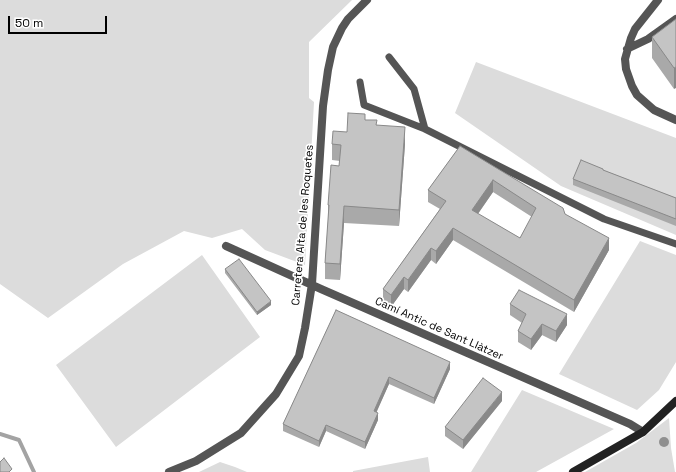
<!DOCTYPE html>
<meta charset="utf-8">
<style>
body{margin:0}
#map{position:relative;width:676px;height:472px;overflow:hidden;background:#fff;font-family:"Space Grotesk",sans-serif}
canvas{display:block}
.scale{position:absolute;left:8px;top:16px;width:99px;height:18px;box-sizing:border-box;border:2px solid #000;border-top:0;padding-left:5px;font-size:12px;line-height:14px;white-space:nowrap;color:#000;-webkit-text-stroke:3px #fff;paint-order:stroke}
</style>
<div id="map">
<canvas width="676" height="472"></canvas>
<div class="scale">50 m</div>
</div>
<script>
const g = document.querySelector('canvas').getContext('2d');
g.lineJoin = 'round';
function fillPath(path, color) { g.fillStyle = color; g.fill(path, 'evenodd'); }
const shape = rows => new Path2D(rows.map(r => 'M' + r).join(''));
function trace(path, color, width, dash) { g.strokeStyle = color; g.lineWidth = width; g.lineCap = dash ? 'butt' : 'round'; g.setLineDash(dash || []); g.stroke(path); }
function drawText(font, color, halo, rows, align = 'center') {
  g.font = font + ' "Space Grotesk",sans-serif'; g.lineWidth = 3.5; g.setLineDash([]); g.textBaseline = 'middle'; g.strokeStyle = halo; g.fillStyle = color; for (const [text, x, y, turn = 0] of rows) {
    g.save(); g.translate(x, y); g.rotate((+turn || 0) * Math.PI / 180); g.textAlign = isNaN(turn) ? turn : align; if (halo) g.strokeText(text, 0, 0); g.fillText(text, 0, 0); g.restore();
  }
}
fillPath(shape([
 [0,0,352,0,309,42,309,98,314,102,305,265,265,250,242,229,212,238,184,231,123,264,48,318,0,284],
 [476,62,676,138,676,235,561,186,455,113],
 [640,241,676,255,676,362,659,390,637,410,559,374],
 [202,255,260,337,116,447,56,365],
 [522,390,614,429,536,472,471,472],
 [669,418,671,448,675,472,585,472,636,443],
 [428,457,430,472,353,472,353,471],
 [220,462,235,467,247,472,199,472]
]), '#dcdcdc');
trace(shape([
 [0,434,19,440,34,472]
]), '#a3a3a3', 4);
trace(shape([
 [389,57,414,89,425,129],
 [360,82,364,105,425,129,604,219,676,244]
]), '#555', 7);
trace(shape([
 [658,0,635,29,631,38,625,59,626,69,632,86,637,95,654,110,676,120],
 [627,49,648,39,676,19],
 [226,246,321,289,630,424,643,432],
 [169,472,196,461,241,433,276,394,299,356,305,328,312,284,323,106,328,70,333,47,342,28,348,19,367,0]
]), '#555', 8);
trace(shape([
 [573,472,643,432,676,401]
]), '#222', 8);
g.fillStyle = '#8f8f8f';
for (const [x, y] of [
 [664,442]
]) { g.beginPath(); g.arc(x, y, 5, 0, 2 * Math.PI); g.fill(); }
fillPath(shape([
 [676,19,674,89,652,58,652,37],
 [365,120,377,125,405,144,399,226,344,223,340,280,325,279,325,263,328,222,328,205,339,166,340,161,332,160,332,144,347,132],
 [460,146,565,214,609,250,574,312,453,240,436,264,431,260,408,292,404,289,391,307,383,302,383,289,440,209,428,202,428,190],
 [493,192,532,217,520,238,478,214],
 [603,170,676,198,676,226,573,185,573,179],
 [225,269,271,305,257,315,225,273],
 [510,304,567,325,556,342,542,335,531,350,518,342,518,331,522,323,510,315],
 [336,310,450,369,434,404,389,384,376,412,378,420,365,449,326,431,319,447,283,431,283,424],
 [502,401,463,449,445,436,445,427]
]), '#a9a9a9');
fillPath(shape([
 [676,67,676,88,674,89,674,68],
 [405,127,405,144,399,226,399,210],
 [493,180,493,192,472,222,472,210],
 [344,206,344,223,340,280,340,264],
 [453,228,453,240,436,264,436,251],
 [609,238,609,250,574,312,574,300],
 [431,248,431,260,408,292,408,280],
 [404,277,404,289,391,307,391,295],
 [271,301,271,305,257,315,257,312],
 [567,314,567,325,556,342,556,331],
 [542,324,542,335,531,350,531,339],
 [450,362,450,369,434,404,434,398],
 [389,377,389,384,374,418,374,411],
 [502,392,502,401,463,449,463,440],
 [378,413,378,420,365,449,365,442],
 [326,425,326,431,319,447,319,441]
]), '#898989');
const building = shape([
 [676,19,676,67,674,68,652,37,676,19],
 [348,113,365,114,365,120,377,120,376,125,405,127,399,210,344,206,340,264,325,263,329,205,328,205,331,165,339,166,341,145,332,144,333,131,347,132,348,113],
 [460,146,563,208,565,214,609,238,574,300,453,228,436,251,431,248,408,280,404,277,391,295,383,289,446,201,428,190,460,146],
 [493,180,536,208,520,238,472,210,493,180],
 [581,160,603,169,603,170,676,198,676,219,573,179,581,160],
 [239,259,271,301,257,312,225,269,239,259],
 [519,290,567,314,556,331,542,324,531,339,518,331,526,314,510,304,519,290],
 [336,310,450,362,434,398,389,377,374,411,378,413,365,442,326,425,319,441,283,424,336,310],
 [483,378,502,392,463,440,445,427,483,378],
 [4,458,12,469,9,472,0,472,0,462,4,458]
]);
fillPath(building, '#c4c4c4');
trace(building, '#898989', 1);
drawText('11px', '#000', '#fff', [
 ["Carretera Alta de les Roquetes",303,225,-85],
 ["Camí Antic de Sant Llàtzer",439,329,24]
]);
</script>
